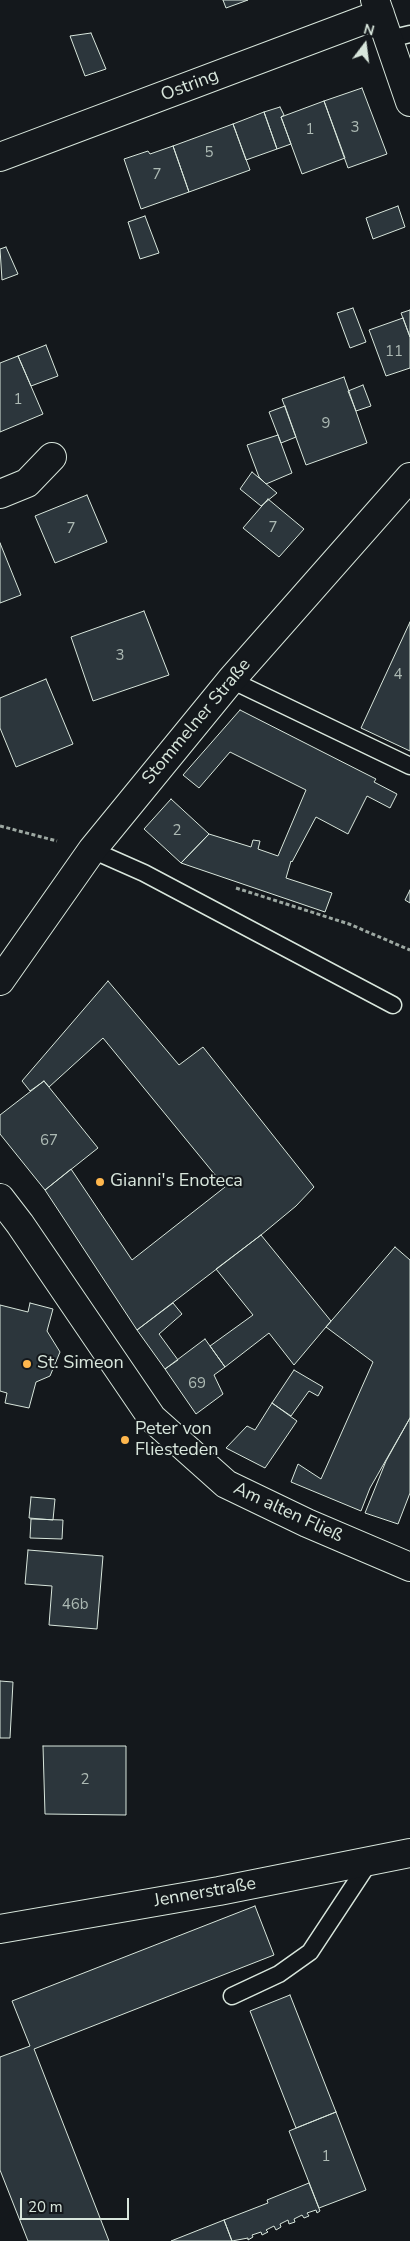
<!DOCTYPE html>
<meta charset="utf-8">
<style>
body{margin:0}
#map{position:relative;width:410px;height:2241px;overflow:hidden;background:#14181c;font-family:"Nunito Sans",sans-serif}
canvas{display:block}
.north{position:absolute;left:340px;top:20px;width:50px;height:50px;-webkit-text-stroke:4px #14181c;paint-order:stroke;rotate:15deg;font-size:14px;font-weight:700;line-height:20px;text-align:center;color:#d8e6dc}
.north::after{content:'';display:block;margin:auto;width:18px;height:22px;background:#d8e6dc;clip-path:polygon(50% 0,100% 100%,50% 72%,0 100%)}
.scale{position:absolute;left:20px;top:2198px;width:109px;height:22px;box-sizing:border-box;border:2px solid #d8e6dc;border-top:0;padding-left:6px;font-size:15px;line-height:18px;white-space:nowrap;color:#d8e6dc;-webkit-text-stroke:4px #14181c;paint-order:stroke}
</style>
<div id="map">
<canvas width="410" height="2241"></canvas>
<div class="north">N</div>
<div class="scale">20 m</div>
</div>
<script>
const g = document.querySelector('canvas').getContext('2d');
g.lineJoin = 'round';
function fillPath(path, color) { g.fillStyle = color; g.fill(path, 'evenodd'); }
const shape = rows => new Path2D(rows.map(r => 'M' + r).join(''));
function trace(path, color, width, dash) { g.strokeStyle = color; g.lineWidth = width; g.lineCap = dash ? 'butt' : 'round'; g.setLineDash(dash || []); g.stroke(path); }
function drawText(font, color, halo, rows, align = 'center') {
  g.font = font + ' "Nunito Sans",sans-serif'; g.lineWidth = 4; g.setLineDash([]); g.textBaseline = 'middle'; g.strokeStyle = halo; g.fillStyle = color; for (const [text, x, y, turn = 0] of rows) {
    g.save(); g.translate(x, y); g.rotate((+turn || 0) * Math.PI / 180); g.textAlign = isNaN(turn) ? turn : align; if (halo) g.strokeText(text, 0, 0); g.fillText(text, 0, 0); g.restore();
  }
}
const building = shape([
 [223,0,248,0,226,8,223,0],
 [91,33,106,69,85,76,70,36,91,33],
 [362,88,387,154,348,168,324,101,362,88],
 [324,101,345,158,302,174,281,117,324,101],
 [280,107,284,115,281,117,291,144,277,149,264,112,280,107],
 [264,112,277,149,246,160,233,124,264,112],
 [233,124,250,170,189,192,173,146,233,124],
 [173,146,189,192,141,209,124,159,148,151,150,154,173,146],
 [398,206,405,227,373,239,366,218,398,206],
 [145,216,159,253,140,259,128,222,145,216],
 [6,247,18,274,2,280,0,249,6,247],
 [353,308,366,342,350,348,337,313,353,308],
 [410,310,410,337,401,313,410,310],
 [403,318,410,337,410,368,386,376,369,330,403,318],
 [46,345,58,376,31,386,18,356,46,345],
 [18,356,43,414,0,432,0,363,18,356],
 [344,377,367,443,306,465,282,399,344,377],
 [363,385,371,406,356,411,348,391,363,385],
 [285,406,296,437,281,443,269,412,285,406],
 [278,435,292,473,266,484,259,477,247,445,278,435],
 [252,472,277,493,261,506,240,489,252,472],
 [87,495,107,542,55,563,35,516,87,495],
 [268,499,304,529,279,557,243,528,268,499],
 [0,543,21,595,0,603,0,543],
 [144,611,169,675,93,701,71,637,144,611],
 [410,622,410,751,361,728,410,622],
 [46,679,73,744,16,767,0,728,0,698,46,679],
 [240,710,376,779,374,782,397,794,390,808,367,796,348,834,316,817,292,862,291,861,286,878,332,893,325,912,181,863,209,834,251,847,253,840,260,841,258,849,278,856,306,790,230,752,199,788,183,775,240,710],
 [171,799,209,834,181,863,144,829,171,799],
 [410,890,410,903,405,900,410,890],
 [108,981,179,1065,203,1047,314,1187,296,1206,261,1235,137,1330,45,1190,71,1169,132,1260,225,1187,103,1038,49,1087,44,1081,30,1091,22,1081,108,981],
 [44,1081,98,1148,45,1190,0,1134,0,1115,44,1081],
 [261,1235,331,1321,294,1365,269,1333,225,1367,210,1346,253,1315,216,1269,261,1235],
 [395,1247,410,1260,410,1418,370,1488,361,1511,291,1482,298,1464,321,1479,373,1362,326,1327,395,1247],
 [30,1303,53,1309,47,1331,60,1352,50,1376,36,1382,29,1408,5,1403,7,1393,0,1391,0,1305,28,1312,30,1303],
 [173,1303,182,1314,159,1334,178,1360,165,1369,137,1330,173,1303],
 [205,1339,225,1367,214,1375,223,1394,196,1414,165,1369,205,1339],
 [294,1370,323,1387,318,1396,309,1391,291,1416,272,1403,294,1370],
 [272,1403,297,1421,265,1468,226,1448,247,1426,255,1430,272,1403],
 [410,1418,410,1493,398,1524,365,1513,386,1461,410,1418],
 [31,1497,55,1499,53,1520,29,1518,31,1497],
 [31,1519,63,1520,62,1539,30,1538,31,1519],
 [28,1550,103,1556,97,1629,49,1625,52,1586,25,1584,28,1550],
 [0,1681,13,1682,10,1738,0,1738,0,1681],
 [43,1746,126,1746,126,1815,45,1814,43,1746],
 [255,1906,274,1955,34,2049,109,2241,28,2241,0,2170,0,2057,30,2046,12,2001,255,1906],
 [290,1995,336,2112,296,2128,250,2011,290,1995],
 [336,2112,366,2190,319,2208,289,2131,336,2112],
 [309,2183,320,2211,317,2213,316,2210,307,2213,309,2216,304,2218,302,2215,294,2219,295,2222,289,2224,288,2220,280,2224,281,2227,276,2230,274,2226,266,2230,268,2232,262,2235,261,2232,252,2235,253,2237,248,2240,248,2238,232,2241,224,2220,268,2203,267,2200,309,2183],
 [224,2220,232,2241,171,2241,224,2220]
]);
fillPath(building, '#2c363c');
trace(building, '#d8e6dc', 1);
const service = shape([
 [389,39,410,34],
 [231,680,410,766],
 [92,850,144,873,393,1005],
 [232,1996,279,1974,310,1952,370,1861]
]);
const minor = shape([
 [375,0,410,102],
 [0,157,380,14],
 [0,494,27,483,52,457],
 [0,1929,219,1891,410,1853]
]);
const secondary = shape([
 [0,981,92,850,231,680,410,477],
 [0,1198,20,1224,152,1418,226,1484,307,1523,410,1567]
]);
trace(service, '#d8e6dc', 19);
trace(minor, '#d8e6dc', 30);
trace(secondary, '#d8e6dc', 30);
trace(shape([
 [0,826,57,841],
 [236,888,349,924,410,950]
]), '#9da8a2', 3, [4, 2.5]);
trace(service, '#14181c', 16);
trace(minor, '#14181c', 28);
trace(secondary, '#14181c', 28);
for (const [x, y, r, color] of [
 [100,1182,5,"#ffb74d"],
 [27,1364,5,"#ffb74d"],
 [125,1440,5,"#ffb74d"]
]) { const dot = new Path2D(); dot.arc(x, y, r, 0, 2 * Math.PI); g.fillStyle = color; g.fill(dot); trace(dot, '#14181c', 2); }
drawText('15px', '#adbab4', null, [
 ["3",355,128],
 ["1",310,130],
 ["5",209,153],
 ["7",157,175],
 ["11",394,352],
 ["1",18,400],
 ["9",326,424],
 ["7",273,528],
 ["7",71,529],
 ["3",120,656],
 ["4",398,675],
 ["2",177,831],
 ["67",49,1141],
 ["69",197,1384],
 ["46b",75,1605],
 ["2",85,1780],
 ["1",326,2157]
]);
drawText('18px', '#d8e6dc', '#14181c', [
 ["Ostring",190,86,-21],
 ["Stommelner Straße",197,722,-50],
 ["Am alten Fließ",288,1513,25],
 ["Jennerstraße",205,1893,-10]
]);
drawText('18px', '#d8e6dc', '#14181c', [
 ["Gianni's Enoteca",110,1182],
 ["St. Simeon",37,1364],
 ["Peter von",135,1430],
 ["Fliesteden",135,1451]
], 'left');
</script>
